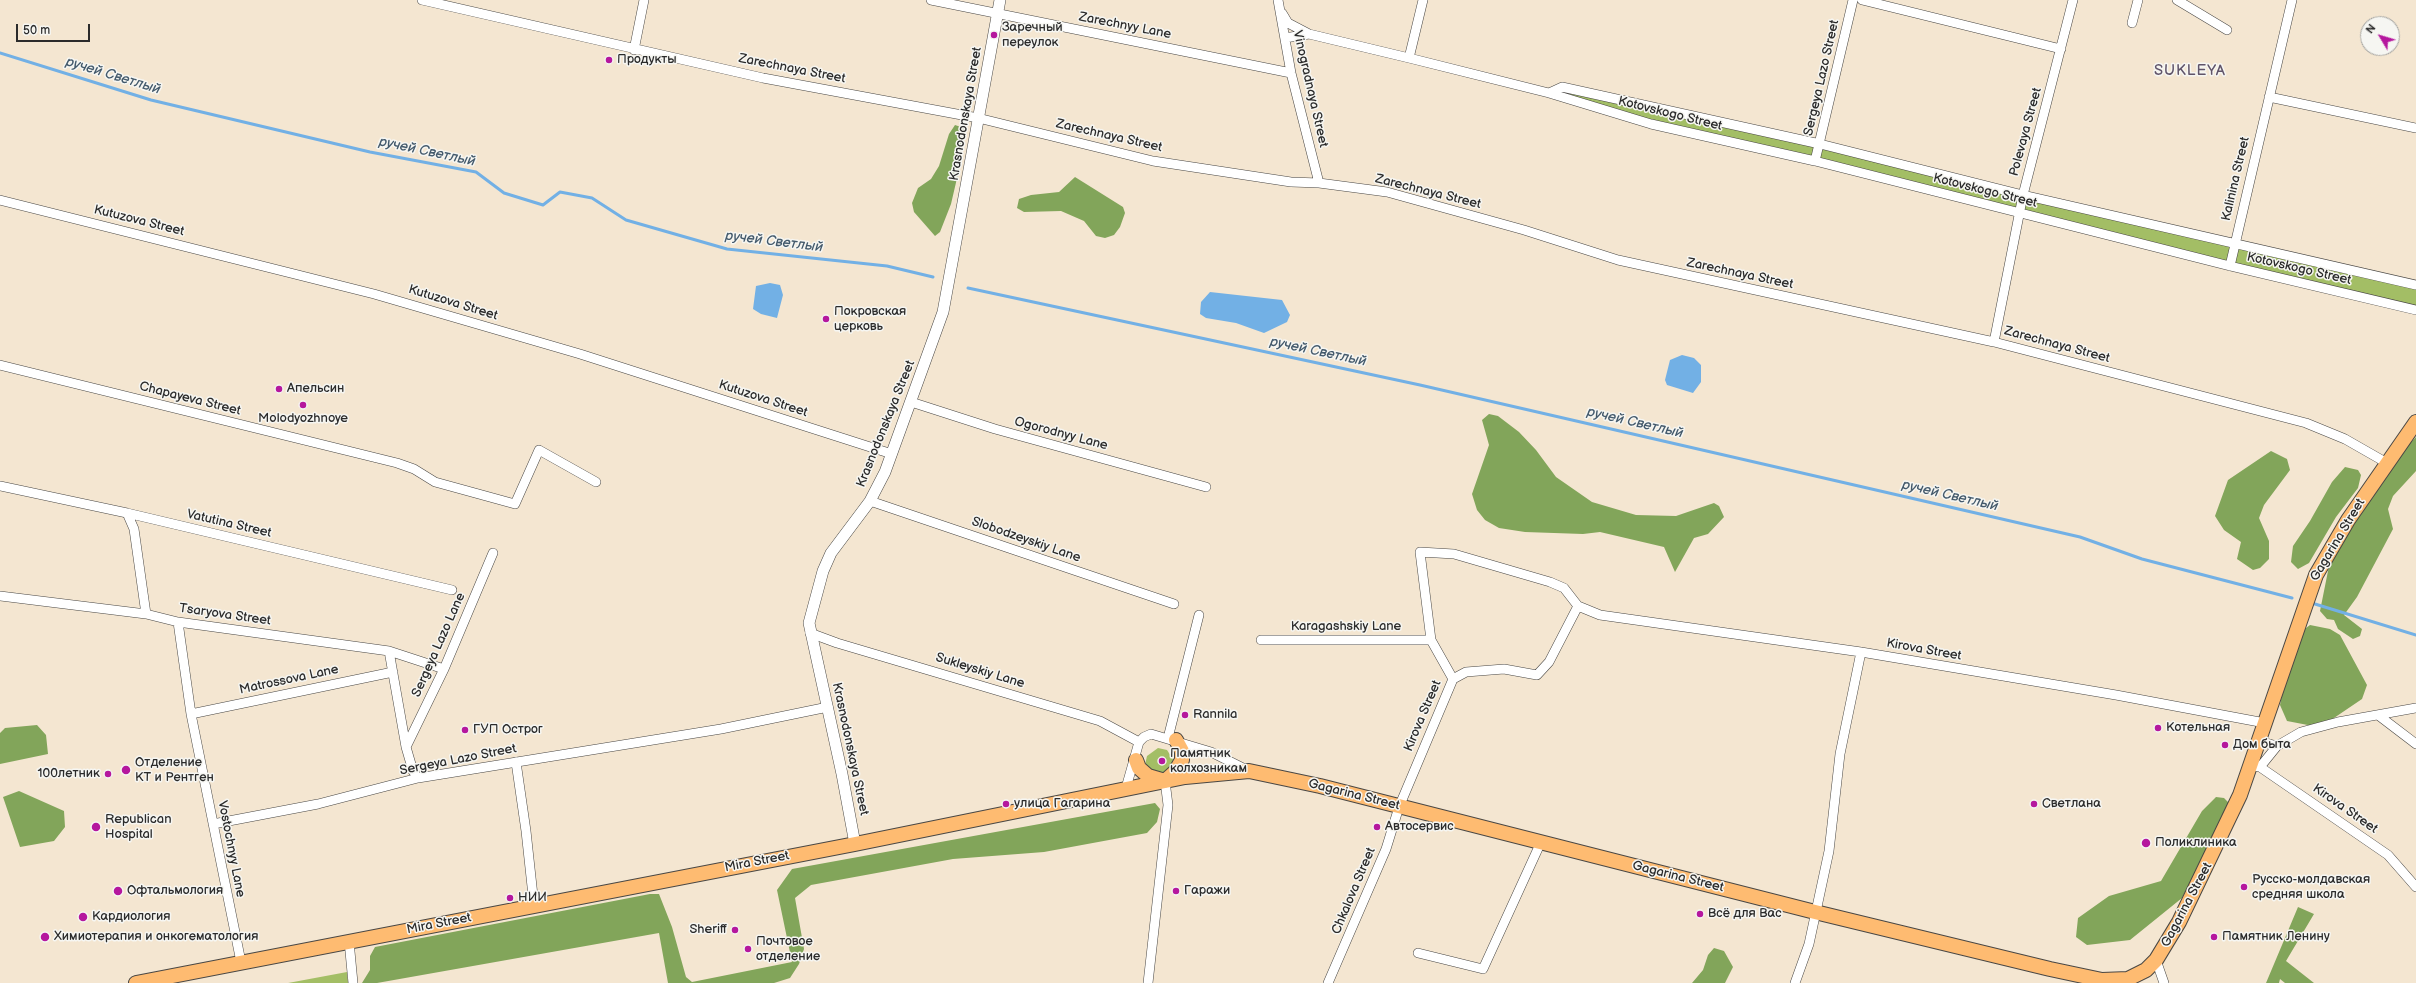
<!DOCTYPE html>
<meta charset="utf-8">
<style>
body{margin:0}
#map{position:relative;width:2416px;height:983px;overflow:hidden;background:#f4e6d1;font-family:"Balsamiq Sans",sans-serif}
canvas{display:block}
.north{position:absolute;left:2360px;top:16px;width:40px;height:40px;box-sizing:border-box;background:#f6f6f2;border:1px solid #a5a5a2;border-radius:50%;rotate:308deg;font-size:11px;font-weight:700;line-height:16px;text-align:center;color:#2b2b2b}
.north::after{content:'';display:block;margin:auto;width:14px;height:18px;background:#b5179e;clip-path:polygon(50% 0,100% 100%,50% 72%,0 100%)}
.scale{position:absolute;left:16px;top:24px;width:74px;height:18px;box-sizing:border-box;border:2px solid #2b2b2b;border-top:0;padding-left:5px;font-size:12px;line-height:14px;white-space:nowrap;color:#2b2b2b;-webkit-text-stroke:3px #f6f6f2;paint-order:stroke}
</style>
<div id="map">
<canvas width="2416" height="983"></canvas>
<div class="north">N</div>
<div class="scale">50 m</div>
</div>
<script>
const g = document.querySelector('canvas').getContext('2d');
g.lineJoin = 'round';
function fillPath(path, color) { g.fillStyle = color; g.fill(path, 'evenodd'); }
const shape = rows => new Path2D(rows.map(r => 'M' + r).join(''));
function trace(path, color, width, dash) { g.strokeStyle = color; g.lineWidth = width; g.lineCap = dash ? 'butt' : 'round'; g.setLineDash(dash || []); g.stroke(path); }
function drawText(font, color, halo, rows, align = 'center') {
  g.font = font + ' "Balsamiq Sans",sans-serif'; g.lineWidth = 3; g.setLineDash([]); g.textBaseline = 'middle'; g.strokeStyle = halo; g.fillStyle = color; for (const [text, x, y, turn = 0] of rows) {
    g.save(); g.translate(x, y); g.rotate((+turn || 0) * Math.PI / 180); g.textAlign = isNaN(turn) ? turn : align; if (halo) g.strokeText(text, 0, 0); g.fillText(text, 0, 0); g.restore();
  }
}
fillPath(shape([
 [1562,87,2416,285,2416,310,1770,152,1549,93],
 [1158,748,1167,750,1174,761,1174,766,1159,777,1145,765,1147,756],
 [347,972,348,983,288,983]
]), '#a3be65');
fillPath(shape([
 [955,125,964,128,961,161,951,204,940,232,935,236,914,212,912,203,918,188,931,179,939,166,949,134],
 [1075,177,1123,207,1125,213,1120,227,1114,235,1105,238,1096,236,1084,221,1061,211,1024,212,1017,208,1019,199,1031,195,1059,192],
 [1489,414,1498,416,1519,432,1536,450,1556,477,1592,502,1636,515,1676,516,1714,503,1719,506,1724,517,1708,534,1694,538,1675,572,1664,547,1600,532,1583,534,1525,532,1499,528,1485,520,1477,510,1472,494,1489,445,1482,420],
 [2416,437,2416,471,2393,496,2388,509,2393,529,2357,597,2344,615,2362,629,2360,636,2353,639,2338,629,2334,620,2327,619,2320,611,2330,561,2392,462],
 [2271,451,2287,459,2290,470,2264,505,2259,518,2269,541,2269,559,2260,568,2253,570,2237,559,2241,542,2224,530,2215,516,2228,480],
 [2345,467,2358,470,2361,475,2358,488,2336,517,2309,563,2298,569,2291,562,2293,546,2310,521,2332,482],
 [2310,625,2330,629,2340,635,2367,685,2362,699,2331,720,2313,726,2287,721,2280,705,2287,669,2302,631],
 [37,725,46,735,48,754,0,764,0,733,5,728],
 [19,791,64,811,65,827,54,841,20,847,3,797],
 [2216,797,2224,798,2230,804,2182,898,2130,940,2087,945,2076,937,2078,918,2109,896,2161,881,2202,811],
 [1155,803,1160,809,1157,822,1147,833,1044,852,953,859,811,885,795,898,804,949,799,964,790,978,774,983,668,983,659,933,377,983,362,983,370,970,370,956,375,947,650,894,659,894,672,927,686,977,692,982,792,962,777,890,792,869],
 [2298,907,2314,914,2286,961,2314,983,2285,983,2280,979,2279,983,2266,983],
 [1714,948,1724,951,1733,967,1725,983,1692,983,1703,970,1708,955]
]), '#82a55a');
fillPath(shape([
 [770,283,780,285,783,295,777,318,761,314,753,309,756,286],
 [1210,292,1282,300,1290,315,1287,322,1264,333,1236,323,1206,318,1200,314,1201,302],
 [1682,355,1694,358,1701,365,1701,382,1693,393,1667,385,1665,380,1670,360]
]), '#72b0e5');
trace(shape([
 [0,53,151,100,370,152,476,172,504,193,543,205,560,192,592,198,626,220,727,249,887,266,933,277],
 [968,288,1420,385,2080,537,2142,559,2292,598],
 [2315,604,2416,635]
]), '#72b0e5', 3);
const minor = shape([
 [422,0,763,78,978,118,1153,161,1291,182,1319,183,1387,192,1524,230,1618,260,1994,342,2306,423,2345,439,2387,463],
 [931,0,1291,73],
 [1278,0,1291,73,1319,183],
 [1862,0,2061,49],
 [2177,0,2227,30],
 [1282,13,1288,23,1309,34],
 [2132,23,2138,0],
 [1285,38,1309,34,1409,58,1549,93,1651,124,1815,161,2230,266,2416,310],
 [634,50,644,0],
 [1409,58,1423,0],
 [1549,93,1562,87,1820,144,2023,195,2416,285],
 [2269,97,2416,128],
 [1815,161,1853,0],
 [0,200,374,294,580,354,892,454],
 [2230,266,2292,0],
 [1994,342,2023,195,2073,0],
 [0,365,397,463,414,469,435,482,515,504,539,450,596,482],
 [911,402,995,429,1206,487],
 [0,486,127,513,452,590],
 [870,501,1174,604],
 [127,513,134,529,146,614],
 [0,596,146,614,178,622,389,651,444,669],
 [178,622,191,714,241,962],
 [810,633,837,643,1100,721,1139,742],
 [1261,640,1431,640],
 [389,651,406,747,413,771,418,778],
 [1453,679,1431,640,1420,552,1454,554,1550,582,1564,588,1578,606,1600,615,1861,652,2116,695,2265,723],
 [191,714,393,672],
 [2378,715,2416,744],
 [1168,738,1199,615],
 [2259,741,2277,746],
 [406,747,444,669,493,553],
 [516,762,526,831,534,905],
 [2250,766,2260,767,2388,855,2416,887],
 [2260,767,2277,746,2301,732,2338,722,2416,708],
 [1126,788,1139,742,1144,737,1151,734,1211,752,1249,771],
 [213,824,318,804,418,778,721,729,828,707],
 [349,941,353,983],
 [1418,953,1483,969,1541,842],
 [2156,960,2164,983],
 [1148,983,1168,805,1165,781],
 [1328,983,1386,849,1399,807,1453,679,1466,672,1504,669,1537,675,1549,662,1578,606],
 [1795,983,1809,944,1829,851,1840,754,1861,652]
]);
const tertiary = shape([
 [855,844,842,774,809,623,823,571,831,553,870,501,885,472,943,312,1000,0]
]);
const primary = shape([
 [1136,760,1139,768,1148,776,1165,781,1175,772,1182,760,1182,751,1176,740],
 [136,983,855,844,1185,777,1249,771,1320,786,1815,912,2050,969,2102,980,2128,979,2146,970,2156,960,2179,922,2240,795,2316,575,2348,520,2416,422]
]);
trace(minor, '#494744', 10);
trace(tertiary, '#494744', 12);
trace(primary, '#494744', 16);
trace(minor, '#fff', 9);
trace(tertiary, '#fff', 11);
trace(primary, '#febb71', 14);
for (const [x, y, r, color] of [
 [994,35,4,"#b5179e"],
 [609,60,4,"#b5179e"],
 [826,319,4,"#b5179e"],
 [279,389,4,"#b5179e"],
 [303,405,4,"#b5179e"],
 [1185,715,4,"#b5179e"],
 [2158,728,4,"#b5179e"],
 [465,730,4,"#b5179e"],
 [2225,745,4,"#b5179e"],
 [1162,761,4,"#b5179e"],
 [126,770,5,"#b5179e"],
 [108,774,4,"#b5179e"],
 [1006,804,4,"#b5179e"],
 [2034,804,4,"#b5179e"],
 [96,827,5,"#b5179e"],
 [1377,827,4,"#b5179e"],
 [2146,843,5,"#b5179e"],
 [2244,887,4,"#b5179e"],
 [118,891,5,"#b5179e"],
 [1176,891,4,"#b5179e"],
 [510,898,4,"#b5179e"],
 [1700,914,4,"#b5179e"],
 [83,917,5,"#b5179e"],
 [735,930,4,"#b5179e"],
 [45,937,5,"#b5179e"],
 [2214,937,4,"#b5179e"],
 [748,949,4,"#b5179e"]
]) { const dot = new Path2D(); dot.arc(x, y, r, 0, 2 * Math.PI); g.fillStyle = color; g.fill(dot); trace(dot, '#f6f6f2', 1.5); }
drawText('13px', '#2b2b2b', '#f6f6f2', [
 ["Zarechnyy Lane",1125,26,11],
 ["Zarechnaya Street",792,69,11],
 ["Sergeya Lazo Street",1822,78,-77],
 ["Vinogradnaya Street",1310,89,77],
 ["Krasnodonskaya Street",966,114,-80],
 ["Kotovskogo Street",1670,114,14],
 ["Polevaya Street",2026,132,-75],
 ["Zarechnaya Street",1109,136,13],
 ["Kalinina Street",2236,179,-77],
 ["Kotovskogo Street",1985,191,14],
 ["Zarechnaya Street",1428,192,14],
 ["Kutuzova Street",139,221,14],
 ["Kotovskogo Street",2299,269,13],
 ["Zarechnaya Street",1740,274,12],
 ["Kutuzova Street",453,303,17],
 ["Zarechnaya Street",2057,345,15],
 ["Chapayeva Street",190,399,14],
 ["Kutuzova Street",763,399,18],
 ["Krasnodonskaya Street",886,424,-68],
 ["Ogorodnyy Lane",1061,434,15],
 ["Vatutina Street",229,524,13],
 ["Slobodzeyskiy Lane",1026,540,19],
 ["Gagarina Street",2338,540,-59],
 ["Tsaryova Street",225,615,8],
 ["Karagashskiy Lane",1346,627],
 ["Sergeya Lazo Lane",439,645,-66],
 ["Kirova Street",1924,650,10],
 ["Sukleyskiy Lane",980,671,17],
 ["Matrossova Lane",289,680,-12],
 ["Kirova Street",1423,716,-67],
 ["Krasnodonskaya Street",850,749,78],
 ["Sergeya Lazo Street",458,760,-11],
 ["Gagarina Street",1354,795,14],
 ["Kirova Street",2345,809,35],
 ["Vostochnyy Lane",231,849,79],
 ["Mira Street",757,862,-11],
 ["Gagarina Street",1678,877,14],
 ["Chkalova Street",1354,891,-67],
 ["Gagarina Street",2187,905,-62],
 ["Mira Street",439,924,-11]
]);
drawText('13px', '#2b2b2b', '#f6f6f2', [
 ["Заречный",1002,28],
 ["переулок",1002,43],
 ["Продукты",617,60],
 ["Покровская",834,312],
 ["церковь",834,327],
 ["Апельсин",287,389],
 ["Molodyozhnoye",303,419,"center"],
 ["Rannila",1193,715],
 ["Котельная",2166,728],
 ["ГУП Острог",473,730],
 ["Дом быта",2233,745],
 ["Памятник",1170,754],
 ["колхозникам",1170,769],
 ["Отделение",135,763],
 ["КТ и Рентген",135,778],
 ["100летник",100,774,"right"],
 ["улица Гагарина",1014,804],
 ["Светлана",2042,804],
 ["Republican",105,820],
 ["Hospital",105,835],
 ["Автосервис",1385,827],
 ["Поликлиника",2155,843],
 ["Русско-молдавская",2252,880],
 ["средняя школа",2252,895],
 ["Офтальмология",127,891],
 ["Гаражи",1184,891],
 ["НИИ",518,898],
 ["Всё для Вас",1708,914],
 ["Кардиология",92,917],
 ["Sheriff",727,930,"right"],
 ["Химиотерапия и онкогематология",54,937],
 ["Памятник Ленину",2222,937],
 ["Почтовое",756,942],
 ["отделение",756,957]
], 'left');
drawText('italic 14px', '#445a6c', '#f6f6f2', [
 ["ручей Светлый",113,76,17],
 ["ручей Светлый",427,152,12],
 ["ручей Светлый",774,242,7],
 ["ручей Светлый",1318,352,12],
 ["ручей Светлый",1635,423,13],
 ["ручей Светлый",1950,496,13]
]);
g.letterSpacing = '1px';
drawText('15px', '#605469', '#f6f6f2', [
 ["SUKLEYA",2190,71]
]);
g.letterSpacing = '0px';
</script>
